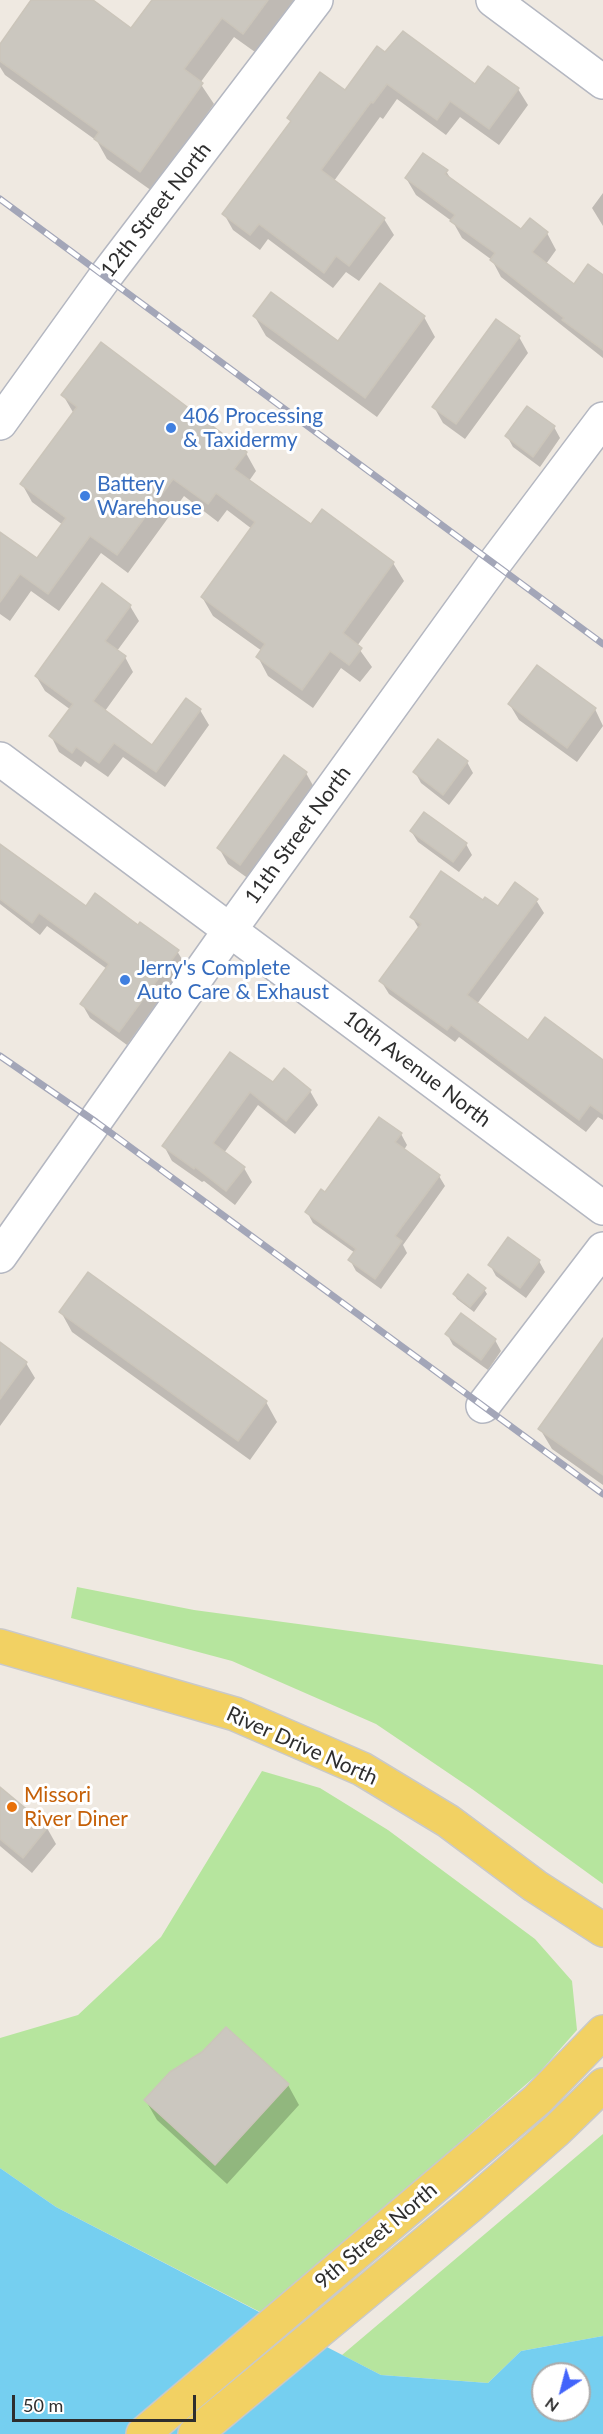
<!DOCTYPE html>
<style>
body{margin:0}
#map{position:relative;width:603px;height:2434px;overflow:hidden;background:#efe9e1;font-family:Lato,sans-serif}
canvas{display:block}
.north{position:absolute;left:531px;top:2362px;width:60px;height:60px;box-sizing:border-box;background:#fff;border:2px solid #ababab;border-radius:50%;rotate:216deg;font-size:16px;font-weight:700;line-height:24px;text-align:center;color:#2e2e2e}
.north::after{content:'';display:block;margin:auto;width:21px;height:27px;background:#4264fb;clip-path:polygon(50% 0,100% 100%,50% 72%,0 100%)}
.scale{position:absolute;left:12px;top:2395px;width:184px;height:27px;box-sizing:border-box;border:3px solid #2e2e2e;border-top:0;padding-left:8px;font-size:18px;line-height:21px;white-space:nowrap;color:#2e2e2e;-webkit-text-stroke:4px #fff;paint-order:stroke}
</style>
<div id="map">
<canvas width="603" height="2434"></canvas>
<div class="north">N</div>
<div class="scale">50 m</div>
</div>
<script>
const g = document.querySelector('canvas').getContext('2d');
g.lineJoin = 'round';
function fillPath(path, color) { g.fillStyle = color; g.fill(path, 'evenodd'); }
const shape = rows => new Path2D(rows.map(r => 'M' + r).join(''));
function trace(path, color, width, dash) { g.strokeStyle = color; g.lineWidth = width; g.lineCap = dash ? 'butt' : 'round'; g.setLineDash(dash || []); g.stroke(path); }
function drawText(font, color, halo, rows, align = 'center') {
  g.font = font + ' Lato,sans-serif'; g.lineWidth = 6; g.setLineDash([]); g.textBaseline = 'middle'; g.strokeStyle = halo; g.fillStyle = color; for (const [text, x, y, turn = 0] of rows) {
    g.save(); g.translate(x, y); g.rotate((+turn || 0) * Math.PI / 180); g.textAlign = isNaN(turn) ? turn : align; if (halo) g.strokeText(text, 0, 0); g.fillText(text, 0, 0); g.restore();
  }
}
fillPath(shape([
 [77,1587,194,1610,603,1665,603,1884,472,1789,376,1724,232,1661,71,1618],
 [262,1771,320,1788,388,1830,535,1939,572,1981,577,2030,539,2073,264,2314,56,2207,0,2168,0,2038,78,2015,161,1937],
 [603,2134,603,2336,521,2351,488,2383,381,2375,342,2355]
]), '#b6e59e');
fillPath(shape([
 [0,2168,56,2207,381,2375,488,2383,521,2351,603,2336,603,2434,0,2434],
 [543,2374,579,2374,579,2410,543,2410]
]), '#75cff0');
fillPath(shape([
 [33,0,90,0,132,30,154,0,294,0,255,52,234,37,200,83,214,104,152,191,107,159,97,141,5,75,0,67,0,46],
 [385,54,476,86,518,89,528,105,499,145,460,117,446,135,397,99,383,119,380,117,334,181,384,219,394,235,359,281,346,272,333,288,268,239,260,250,233,230,224,214,292,124,289,118,345,92],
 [446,171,452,181,521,231,547,233,556,250,546,264,574,286,603,276,603,358,501,277,492,260,462,238,453,222,416,195,406,178],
 [603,193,603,226,592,208],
 [255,317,338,343,424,317,435,337,377,417,266,336],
 [519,337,528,353,465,439,443,423,434,407],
 [63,395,246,453,256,471,249,481,311,526,393,563,404,581,357,646,372,667,360,682,341,668,313,708,268,676,258,657,262,651,213,616,202,597,252,529,227,510,218,522,184,496,128,573,101,553,59,611,31,591,10,621,0,614,0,533,37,561,63,525,32,502,22,484,74,414],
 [528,408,554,427,560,438,540,467,513,447,507,436],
 [102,586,130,606,139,621,117,651,125,657,133,672,105,711,153,747,200,710,209,725,165,787,123,757,108,777,85,761,81,767,59,752,51,736,71,710,45,691,36,676],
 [510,705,595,709,603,726,577,762,519,720],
 [439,741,467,762,473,773,449,805,421,783,415,772],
 [306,773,315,789,249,879,228,864,219,848],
 [411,831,466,844,472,855,459,872,418,842],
 [0,844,86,908,138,927,177,951,185,964,127,1045,90,1018,82,1004,107,969,47,926,40,935,0,904],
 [536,900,544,913,477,1004,529,1042,603,1062,603,1120,598,1117,586,1132,459,1037,455,1042,389,994,381,981,419,929,412,917,484,902,498,908],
 [230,1054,273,1084,310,1091,318,1105,295,1134,258,1105,224,1153,244,1168,252,1182,235,1205,204,1181,202,1182,172,1161,164,1146],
 [401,1134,407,1145,404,1150,439,1176,445,1186,403,1245,407,1253,381,1289,356,1271,350,1260,355,1253,313,1223,307,1212,325,1194],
 [539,1261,545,1272,526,1298,496,1276,490,1265],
 [484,1289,487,1294,474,1312,457,1299,454,1294],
 [61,1312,266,1402,277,1422,250,1460,72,1332],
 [447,1334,495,1340,501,1351,488,1370,453,1345],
 [603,1340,603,1485,552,1449,540,1429],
 [0,1344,26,1363,35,1378,0,1426],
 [0,1789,47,1828,56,1844,32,1873,0,1846],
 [203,2054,288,2085,299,2105,227,2184,157,2120,146,2101]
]), '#0003');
const building = shape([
 [31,0,93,0,131,28,152,0,268,0,243,34,222,18,184,69,203,83,140,172,94,139,99,132,0,61,0,44,31,0],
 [403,31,475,84,488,66,519,88,489,129,450,101,437,120,387,84,373,103,371,102,321,170,385,218,349,266,336,256,324,273,259,224,250,235,222,214,291,121,287,118,320,72,345,90,377,46,385,52,403,31],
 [423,153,448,170,445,174,521,229,530,218,548,232,532,252,574,284,588,264,603,275,603,350,562,320,564,318,490,260,495,253,450,221,455,215,405,178,423,153],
 [380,283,425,316,365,398,253,316,271,292,338,341,380,283],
 [496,319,520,336,456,424,432,407,496,319],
 [101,342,247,452,234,469,311,524,322,509,394,562,343,633,362,648,349,665,330,651,302,690,256,657,265,644,201,597,255,522,216,493,208,504,173,479,117,555,90,536,48,594,20,574,0,602,0,532,37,558,66,518,20,484,77,407,61,395,101,342],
 [527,406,555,426,533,457,505,436,527,406],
 [102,583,131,605,105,641,126,656,93,701,152,745,186,698,201,709,156,772,114,743,99,763,76,747,72,753,49,736,73,704,35,676,102,583],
 [537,665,596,708,567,748,508,704,537,665],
 [438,739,468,761,443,795,413,772,438,739],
 [284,755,307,772,240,865,217,848,284,755],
 [424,812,467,843,453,862,410,831,424,812],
 [0,844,86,906,95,893,138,925,140,922,179,950,119,1032,80,1004,109,964,39,913,32,923,0,899,0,844],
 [441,871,483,900,485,897,498,906,515,882,538,899,467,995,528,1040,545,1017,603,1060,603,1114,590,1105,579,1120,451,1025,447,1030,379,981,421,924,410,917,441,871],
 [230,1052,273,1082,284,1068,311,1090,286,1121,250,1092,213,1143,245,1167,226,1191,195,1167,194,1169,162,1146,230,1052],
 [379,1117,402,1133,395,1142,440,1175,395,1236,402,1241,375,1279,348,1260,356,1249,305,1212,321,1189,325,1192,379,1117],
 [508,1237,540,1260,520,1288,488,1265,508,1237],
 [88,1272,267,1401,238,1441,59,1312,88,1272],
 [468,1274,486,1288,470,1307,453,1294,468,1274],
 [461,1313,496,1339,481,1360,445,1334,461,1313],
 [603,1338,603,1475,538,1429,603,1338],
 [0,1342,27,1362,0,1399,0,1342],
 [0,1787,48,1827,23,1858,0,1839,0,1787],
 [226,2027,289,2084,215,2165,144,2100,170,2072,202,2052,226,2027]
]);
fillPath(building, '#cbc7bf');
trace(building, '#cbc5ba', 1.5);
const minor = shape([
 [493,0,603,82],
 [0,423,105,277,316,0],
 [0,759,603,1208],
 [0,1256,230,930,494,564,603,419],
 [483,1406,603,1249]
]);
const major = shape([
 [0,1646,235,1714,362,1769,448,1821,535,1886,603,1930],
 [143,2434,537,2100,603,2032],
 [195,2434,470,2206,557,2130,603,2085]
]);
trace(minor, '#b4b7c1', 36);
trace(major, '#c9c9c9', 36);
trace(minor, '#fff', 33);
trace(major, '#f2d163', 33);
const rail = shape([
 [0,199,603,644],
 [0,1056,96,1122,603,1494]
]);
trace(rail, '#a3a6b8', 7);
trace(rail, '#fff', 4.5, [14]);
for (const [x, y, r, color] of [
 [171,428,6,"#3f7fe0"],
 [85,496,6,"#3f7fe0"],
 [125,980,6,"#3f7fe0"],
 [12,1807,6,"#e8710a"]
]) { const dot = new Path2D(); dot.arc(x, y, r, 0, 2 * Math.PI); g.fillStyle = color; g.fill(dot); trace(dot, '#fff', 2); }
drawText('21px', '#2e2e2e', '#fff', [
 ["12th Street North",156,210,-52],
 ["11th Street North",298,835,-54],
 ["10th Avenue North",417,1069,37],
 ["River Drive North",302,1746,24],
 ["9th Street North",376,2236,-40]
]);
drawText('21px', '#366cbe', '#fff', [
 ["406 Processing",183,416],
 ["& Taxidermy",183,440],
 ["Battery",97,484],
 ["Warehouse",97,508],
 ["Jerry's Complete",137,968],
 ["Auto Care & Exhaust",137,992]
], 'left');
drawText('21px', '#c56008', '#fff', [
 ["Missori",24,1795],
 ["River Diner",24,1819]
], 'left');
</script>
